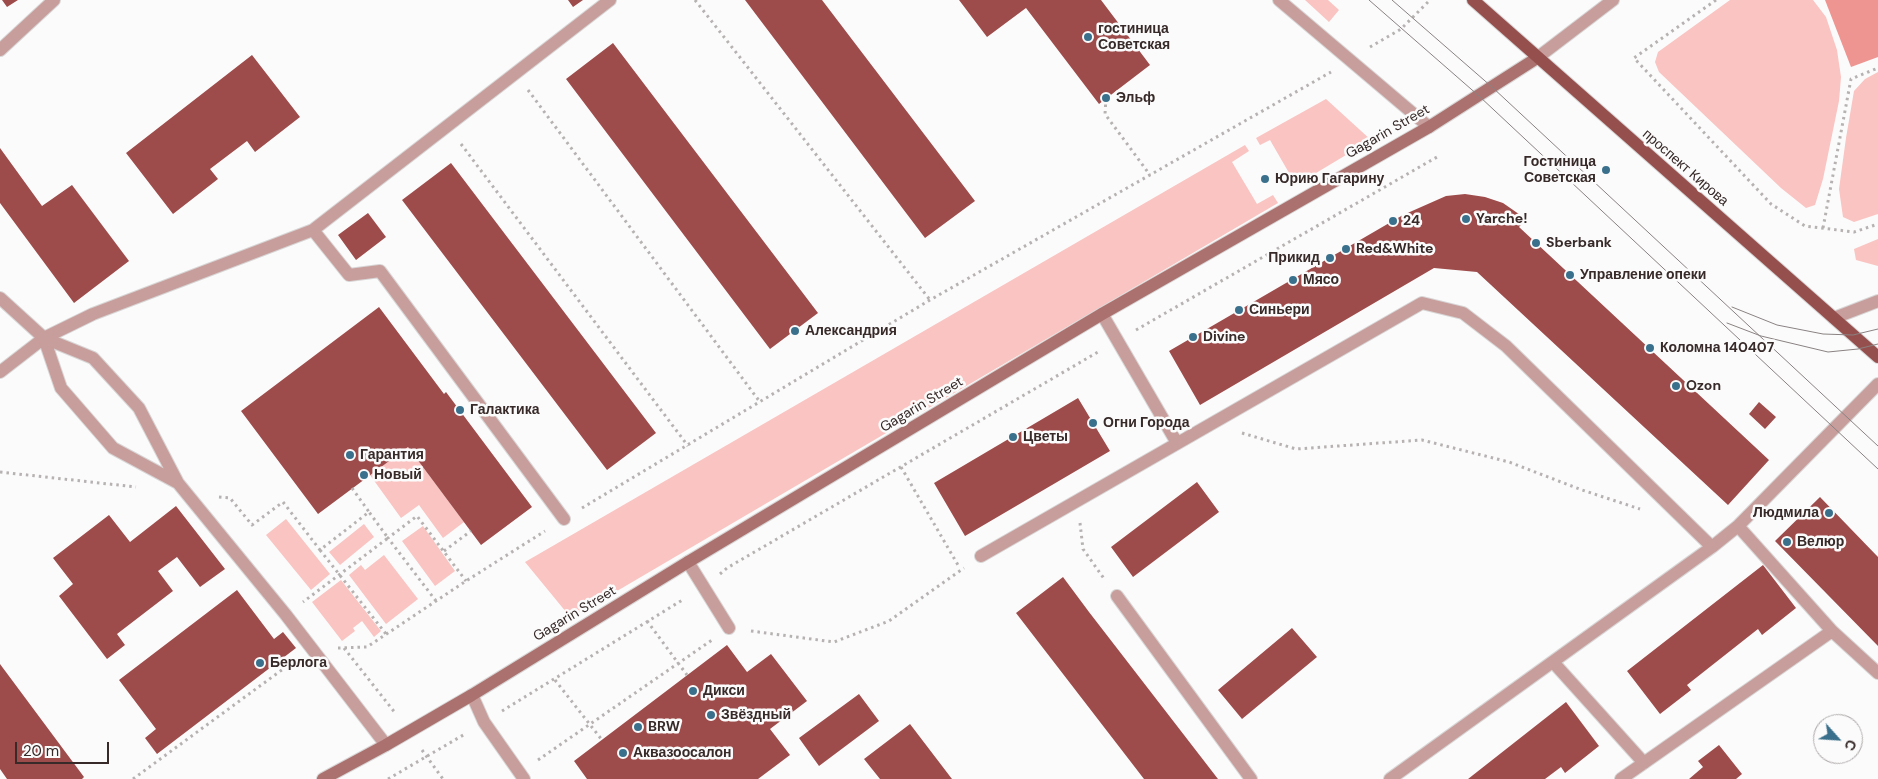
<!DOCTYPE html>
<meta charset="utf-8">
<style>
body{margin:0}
#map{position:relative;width:1878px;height:779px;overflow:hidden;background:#fbfbfb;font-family:"DM Sans",sans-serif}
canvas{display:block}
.north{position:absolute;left:1813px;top:714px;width:50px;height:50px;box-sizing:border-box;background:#fbfbfb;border:1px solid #ada7a7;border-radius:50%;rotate:116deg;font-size:14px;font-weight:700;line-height:20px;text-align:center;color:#372a29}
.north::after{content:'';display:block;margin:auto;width:18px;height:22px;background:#3a708b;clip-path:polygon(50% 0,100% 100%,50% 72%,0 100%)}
.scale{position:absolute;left:15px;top:742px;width:94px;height:22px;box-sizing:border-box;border:2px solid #372a29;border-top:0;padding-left:6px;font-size:15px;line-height:18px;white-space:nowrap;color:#372a29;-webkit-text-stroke:4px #fbfbfb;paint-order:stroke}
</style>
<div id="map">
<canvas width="1878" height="779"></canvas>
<div class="north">С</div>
<div class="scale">20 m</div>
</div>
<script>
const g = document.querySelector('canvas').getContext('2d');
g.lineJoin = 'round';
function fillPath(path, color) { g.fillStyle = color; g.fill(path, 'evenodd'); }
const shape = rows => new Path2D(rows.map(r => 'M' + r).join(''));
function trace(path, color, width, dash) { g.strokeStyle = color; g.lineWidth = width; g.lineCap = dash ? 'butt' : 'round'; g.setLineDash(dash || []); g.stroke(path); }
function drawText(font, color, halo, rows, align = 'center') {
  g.font = font + ' "DM Sans",sans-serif'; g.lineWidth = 5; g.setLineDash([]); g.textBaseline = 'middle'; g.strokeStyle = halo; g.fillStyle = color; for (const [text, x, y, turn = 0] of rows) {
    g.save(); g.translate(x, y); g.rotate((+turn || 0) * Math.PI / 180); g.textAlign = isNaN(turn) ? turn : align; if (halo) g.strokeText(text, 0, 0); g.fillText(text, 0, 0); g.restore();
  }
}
fillPath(shape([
 [1305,0,1328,0,1339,10,1329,22],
 [1730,0,1813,0,1826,17,1837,50,1841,77,1839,101,1823,179,1815,205,1806,208,1781,188,1659,72,1655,62,1658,52],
 [1878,72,1878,214,1854,222,1843,217,1839,189,1846,138,1854,91,1865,79],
 [1326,99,1371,140,1296,185,1270,140,1260,145,1256,138],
 [1245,145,1249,151,1232,162,1257,204,1273,195,1278,203,571,618,525,562],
 [1878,239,1878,266,1856,260,1854,249],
 [408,447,464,522,443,538,419,505,401,518,370,475],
 [286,519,330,574,311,590,266,535],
 [364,524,374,537,340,565,329,552],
 [423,526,455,571,435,586,402,541],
 [384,555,418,599,386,624,349,575,361,565,365,570],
 [341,580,381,631,374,637,362,621,353,628,355,631,342,641,312,602]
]), '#f9c4c1');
fillPath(shape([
 [1825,0,1878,0,1878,57,1851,67]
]), '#ee9491');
fillPath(shape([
 [2,0,18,0,7,7],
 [568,0,583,0,573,7],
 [745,0,822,0,975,201,925,238],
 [959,0,1101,0,1150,65,1099,104,1026,8,987,37],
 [613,43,818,313,770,349,566,79],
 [252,55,300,117,255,152,247,141,210,169,218,179,173,214,126,153],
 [0,148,42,206,72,185,129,261,74,303,0,203],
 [451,163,656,433,607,470,402,200],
 [1465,194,1485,197,1503,203,1526,219,1519,227,1769,460,1728,505,1477,272,1434,268,1200,405,1169,351,1403,215,1446,196],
 [368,213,386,237,356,260,338,235],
 [379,307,444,394,446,392,532,507,481,545,408,447,318,514,241,411],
 [1078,398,1110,451,965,536,934,483],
 [1759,402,1776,417,1765,429,1749,414],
 [1197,482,1219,512,1133,577,1111,547],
 [1820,497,1878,557,1878,646,1775,541],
 [176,506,225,569,200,587,177,557,158,571,173,591,117,634,125,645,107,659,59,596,73,584,53,558,109,515,130,542],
 [1763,565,1796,608,1762,635,1758,629,1687,685,1691,690,1660,714,1627,671],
 [1063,577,1089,612,1218,779,1144,779,1016,613],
 [237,590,274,639,283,632,296,648,157,754,145,738,156,729,119,680],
 [1292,628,1317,657,1242,719,1218,690],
 [727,645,747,672,771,654,807,701,770,729,790,755,758,779,587,779,574,761],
 [0,664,84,777,82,779,7,779,0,769],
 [859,694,879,721,819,766,799,738],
 [1566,702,1599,746,1565,773,1561,767,1545,779,1468,779],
 [910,724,952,779,880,779,864,759],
 [1719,745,1742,774,1736,779,1689,779,1703,767,1698,761]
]), '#9e4c4b');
const lane = shape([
 [1279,0,1429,127],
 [0,50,54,0],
 [313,230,349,275,380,271,564,519],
 [1102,314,1177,443],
 [0,372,44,338,93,314,313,230,610,0],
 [1738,526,1832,631,1878,673],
 [981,556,1422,303,1463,313,1506,346,1712,547],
 [688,562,729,628],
 [1117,596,1251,779],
 [1553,662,1644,763],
 [472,695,484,722,524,779],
 [1390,779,1712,547,1738,526,1878,384],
 [1621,779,1832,631]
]);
const street = shape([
 [1537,58,1613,0],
 [0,298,44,338,93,358,139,408,178,483,286,615,386,745],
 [1834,318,1878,301],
 [44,338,61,388,113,448,178,483]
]);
const secondary = shape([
 [323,779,386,745,472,695,688,562,1102,314,1429,127,1537,58]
]);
const primary = shape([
 [1473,0,1878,357]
]);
trace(lane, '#d8d5d5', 14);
trace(street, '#d8d5d5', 14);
trace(secondary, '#d8d5d5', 14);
trace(primary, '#d8d5d5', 14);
trace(shape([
 [695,0,930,300],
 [1716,0,1634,58,1771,204,1805,226,1854,232,1878,224],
 [1370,47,1401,29,1430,0],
 [528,90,760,402],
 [1106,98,1105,114,1150,175],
 [461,144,688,446],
 [1823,228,1851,79,1878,68],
 [1136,330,1437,157],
 [1242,433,1296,449,1422,440,1509,462,1582,490,1640,509],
 [901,467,958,565],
 [0,472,136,487],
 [352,488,369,512],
 [219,497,230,498,252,525,283,502,320,550,369,512,388,538,303,602],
 [582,508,930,300,1331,72],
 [1080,523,1083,549,1105,580],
 [320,550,386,634],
 [444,551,471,531],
 [720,574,727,568,1098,352],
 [436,601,388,538,417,516,466,581],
 [647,621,687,675],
 [751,631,834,642,889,621,964,568],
 [338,648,367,647,466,581,545,531],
 [344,648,396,714],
 [555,680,602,740],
 [502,711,684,599],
 [422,750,443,779],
 [538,760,712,640],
 [133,779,294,661],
 [388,779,465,734]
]), '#b7b2b2', 3, [2.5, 4]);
trace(lane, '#c79e9c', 12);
trace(street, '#c79e9c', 12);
trace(secondary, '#ab716e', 12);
trace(primary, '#95504e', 12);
trace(shape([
 [1369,0,1479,96,1878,469],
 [1392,0,1492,87,1878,446],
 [1732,307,1777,325,1823,334,1853,335,1878,329],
 [1727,323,1761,336,1828,352,1858,349,1878,344]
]), '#8a8282', 1);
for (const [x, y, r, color] of [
 [1088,37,5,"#3a708b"],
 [1106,98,5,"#3a708b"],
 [1606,170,5,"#3a708b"],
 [1265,179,5,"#3a708b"],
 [1466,219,5,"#3a708b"],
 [1393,221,5,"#3a708b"],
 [1536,243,5,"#3a708b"],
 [1346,249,5,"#3a708b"],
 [1330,258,5,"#3a708b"],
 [1570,275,5,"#3a708b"],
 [1293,280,5,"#3a708b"],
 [1239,310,5,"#3a708b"],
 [795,331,5,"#3a708b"],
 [1193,337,5,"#3a708b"],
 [1650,348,5,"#3a708b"],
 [1676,386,5,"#3a708b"],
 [460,410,5,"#3a708b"],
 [1093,423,5,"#3a708b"],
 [1013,437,5,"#3a708b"],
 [350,455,5,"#3a708b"],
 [364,475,5,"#3a708b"],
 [1829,513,5,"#3a708b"],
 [1787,542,5,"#3a708b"],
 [260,663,5,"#3a708b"],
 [693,691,5,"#3a708b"],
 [711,715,5,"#3a708b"],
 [638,727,5,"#3a708b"],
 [623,753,5,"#3a708b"]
]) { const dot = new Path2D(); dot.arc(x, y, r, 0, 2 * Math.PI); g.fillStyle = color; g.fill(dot); trace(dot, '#fbfbfb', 2); }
drawText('bold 14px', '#372a29', '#fbfbfb', [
 ["гостиница",1098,29],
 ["Советская",1098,45],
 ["Эльф",1116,98],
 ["Гостиница",1596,162,"right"],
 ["Советская",1596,178,"right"],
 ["Юрию Гагарину",1275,179],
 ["Yarche!",1476,219],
 ["24",1403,221],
 ["Sberbank",1546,243],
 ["Red&White",1356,249],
 ["Прикид",1320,258,"right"],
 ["Управление опеки",1580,275],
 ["Мясо",1303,280],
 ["Синьери",1249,310],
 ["Александрия",805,331],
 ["Divine",1203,337],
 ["Коломна 140407",1660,348],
 ["Ozon",1686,386],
 ["Галактика",470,410],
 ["Огни Города",1103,423],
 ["Цветы",1023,437],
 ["Гарантия",360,455],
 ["Новый",374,475],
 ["Людмила",1819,513,"right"],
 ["Велюр",1797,542],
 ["Берлога",270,663],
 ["Дикси",703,691],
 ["Звёздный",721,715],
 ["BRW",648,727],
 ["Аквазоосалон",633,753]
], 'left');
drawText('14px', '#372a29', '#fbfbfb', [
 ["Gagarin Street",1388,132,-30],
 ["проспект Кирова",1685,168,41],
 ["Gagarin Street",922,405,-31],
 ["Gagarin Street",575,614,-31]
]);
</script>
